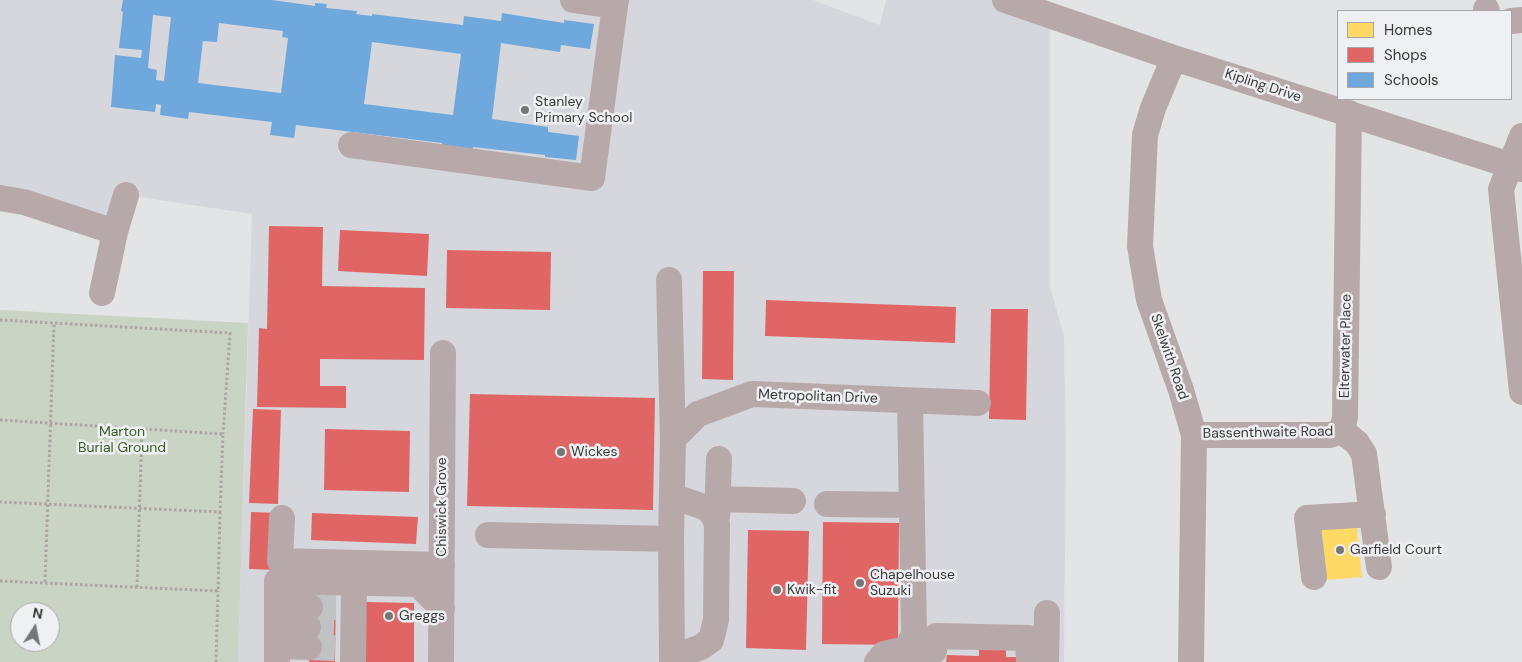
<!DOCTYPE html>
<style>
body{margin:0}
#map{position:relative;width:1522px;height:662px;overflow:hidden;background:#e3e4e5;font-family:"DM Sans",sans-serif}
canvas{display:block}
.legend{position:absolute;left:1337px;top:10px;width:175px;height:90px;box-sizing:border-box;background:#eff0f3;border:1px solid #a7a7a9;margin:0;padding:6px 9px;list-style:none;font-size:15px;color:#3a3a3b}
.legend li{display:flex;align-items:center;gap:10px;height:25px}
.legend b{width:25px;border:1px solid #a7a7a9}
.north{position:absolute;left:10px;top:602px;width:50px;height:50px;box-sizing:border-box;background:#eff0f3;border:1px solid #a7a7a9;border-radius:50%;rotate:11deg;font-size:14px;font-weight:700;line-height:20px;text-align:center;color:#3a3a3b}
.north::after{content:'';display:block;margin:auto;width:18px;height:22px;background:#757676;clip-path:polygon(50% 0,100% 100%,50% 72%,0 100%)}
</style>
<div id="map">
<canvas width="1522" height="662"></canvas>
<ul class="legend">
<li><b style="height:14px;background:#ffd966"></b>Homes</li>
<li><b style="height:14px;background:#e06666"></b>Shops</li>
<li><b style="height:14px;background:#6fa8dc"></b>Schools</li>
</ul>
<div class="north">N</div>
</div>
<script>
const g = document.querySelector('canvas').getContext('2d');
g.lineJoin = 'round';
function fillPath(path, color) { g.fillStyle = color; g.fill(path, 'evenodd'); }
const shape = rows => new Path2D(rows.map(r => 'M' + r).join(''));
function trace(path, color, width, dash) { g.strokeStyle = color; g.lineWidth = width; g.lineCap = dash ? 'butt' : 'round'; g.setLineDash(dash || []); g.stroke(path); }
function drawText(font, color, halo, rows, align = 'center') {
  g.font = font + ' "DM Sans",sans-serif'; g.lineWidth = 5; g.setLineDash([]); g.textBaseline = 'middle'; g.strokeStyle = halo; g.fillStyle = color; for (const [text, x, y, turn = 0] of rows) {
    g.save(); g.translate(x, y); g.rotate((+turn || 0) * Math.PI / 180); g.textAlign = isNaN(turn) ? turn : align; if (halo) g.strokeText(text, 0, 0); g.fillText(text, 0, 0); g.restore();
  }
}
fillPath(shape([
 [0,0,813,0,880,25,886,0,1005,0,1050,15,1050,287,1064,336,1066,446,1064,662,238,662,252,214,126,195,115,232,0,198]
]), '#d6d7dd');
fillPath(shape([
 [0,310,248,323,238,662,0,662],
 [20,612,50,612,50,642,20,642]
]), '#cad4c5');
fillPath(shape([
 [1356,519,1362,577,1325,580,1319,523]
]), '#ffd966');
fillPath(shape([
 [269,226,323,227,322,286,425,288,424,360,320,359,320,386,346,386,346,408,257,407,259,328,267,329],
 [340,230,429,234,427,276,338,271],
 [447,250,551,252,550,310,446,308],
 [703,271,734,271,733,380,702,379],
 [766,300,956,307,955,343,765,336],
 [991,309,1028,309,1026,420,989,419],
 [470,394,655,398,653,510,467,506],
 [253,409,281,410,278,504,249,503],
 [325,429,410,431,409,492,324,490],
 [251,512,279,513,277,570,249,569],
 [312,513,418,517,416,544,311,540],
 [823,522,899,523,898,645,822,644],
 [748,530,809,531,806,650,746,648],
 [311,587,336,588,335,662,309,662],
 [366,602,414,603,414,662,364,662],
 [979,645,1006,645,1006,657,1025,657,1025,662,946,662,947,655,979,656]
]), '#e06666');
fillPath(shape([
 [123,0,272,0,315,6,315,3,327,4,326,8,357,11,356,14,372,16,372,14,463,25,464,16,501,21,502,13,564,23,564,20,594,24,590,49,561,45,560,52,501,43,492,119,548,127,548,132,579,136,576,160,545,157,545,155,473,147,471,159,440,155,442,143,296,125,294,138,270,135,272,122,189,112,188,119,160,115,161,105,156,104,155,112,111,107,115,55,141,58,142,50,119,48,123,12,121,11],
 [153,15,171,17,164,81,156,80,157,70,148,68],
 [219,23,283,31,282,37,288,38,281,93,198,83,203,41,217,42],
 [372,42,461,54,453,115,364,104]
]), '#6fa8dc');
trace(shape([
 [310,607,337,607],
 [308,627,337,628],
 [309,647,336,648]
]), '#c1c2c3', 26, [26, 13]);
trace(shape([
 [0,320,230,333,223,434],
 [0,420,223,434,220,512,0,502],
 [0,581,218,591,220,512],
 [45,582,54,323],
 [137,587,142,429],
 [216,662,218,591]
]), '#ada4a4', 3, [2.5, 2.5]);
trace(shape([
 [573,0,615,6,616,0],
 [1005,0,1174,58,1522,169],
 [1486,9,1487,11],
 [1511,21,1522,20],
 [1174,58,1153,108,1145,135,1140,246,1149,300,1181,390,1194,435,1191,662],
 [1522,136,1501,189,1522,392],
 [351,145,592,178,615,6],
 [0,198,24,202,115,232],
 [669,280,673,439,671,539,672,662],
 [102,293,115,232,126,195],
 [1342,431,1345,417,1349,113],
 [1342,431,1357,443,1364,454,1379,567],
 [1194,435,1330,435,1342,431],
 [673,439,698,414,752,394,978,403],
 [672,496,707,508,713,515,717,524,716,620,711,640,701,647,672,658],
 [718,499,793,501],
 [827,504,912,505],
 [717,516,719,459],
 [282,518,280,561,442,565],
 [488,535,671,539],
 [1314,577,1307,518,1373,514],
 [277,606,310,607],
 [277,626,308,627],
 [277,646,309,647],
 [277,662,277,581,418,584,442,608],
 [353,662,354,582],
 [441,662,443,353],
 [877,662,884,654,902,650,909,645,914,633,910,401],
 [917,662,934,651,936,636,1028,638,1029,662],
 [1046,662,1047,613]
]), '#b7a9aa', 26);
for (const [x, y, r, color] of [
 [525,110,5,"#757676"],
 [561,452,5,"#757676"],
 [1340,550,5,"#757676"],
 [860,583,5,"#757676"],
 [777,590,5,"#757676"],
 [389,616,5,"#757676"]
]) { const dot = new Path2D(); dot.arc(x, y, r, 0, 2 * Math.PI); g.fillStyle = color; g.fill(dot); trace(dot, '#eff0f3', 2); }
drawText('14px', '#3a3a3b', '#eff0f3', [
 ["Kipling Drive",1263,86,18],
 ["Elterwater Place",1346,346,-89],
 ["Skelwith Road",1169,357,71],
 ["Metropolitan Drive",818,397,2],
 ["Bassenthwaite Road",1268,433,-1],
 ["Chiswick Grove",442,507,-90]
]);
drawText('14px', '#3a3a3b', '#eff0f3', [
 ["Stanley",535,102],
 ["Primary School",535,118],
 ["Wickes",571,452],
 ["Garfield Court",1350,550],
 ["Chapelhouse",870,575],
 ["Suzuki",870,591],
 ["Kwik-fit",787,590],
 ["Greggs",399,616]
], 'left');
drawText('14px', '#395d1f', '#eff0f3', [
 ["Marton",122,432],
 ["Burial Ground",122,448]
]);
</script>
